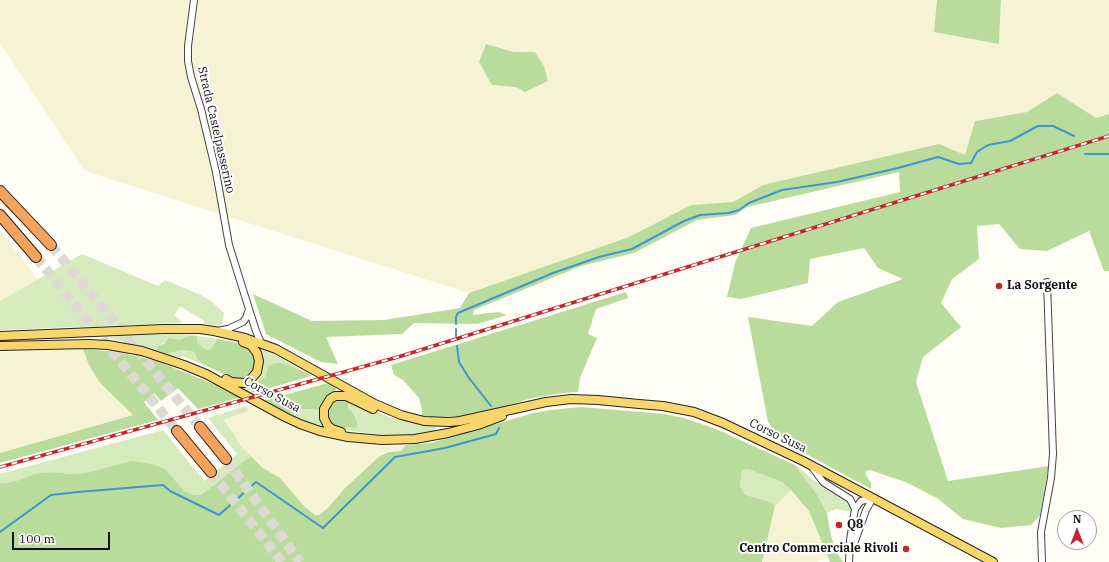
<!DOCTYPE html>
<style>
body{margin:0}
#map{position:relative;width:1109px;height:562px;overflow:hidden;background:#fffdf5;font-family:"IBM Plex Serif",serif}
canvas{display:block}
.north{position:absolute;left:1057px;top:510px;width:40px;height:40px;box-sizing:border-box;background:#fff;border:1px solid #a0a0a0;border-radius:50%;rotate:0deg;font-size:11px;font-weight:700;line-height:16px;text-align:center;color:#111}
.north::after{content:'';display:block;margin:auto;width:14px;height:18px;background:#c4262e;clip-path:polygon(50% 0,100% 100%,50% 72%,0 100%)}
.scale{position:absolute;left:12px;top:532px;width:98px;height:18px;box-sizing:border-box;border:2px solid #111;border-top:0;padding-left:5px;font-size:12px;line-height:14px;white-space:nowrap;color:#111;-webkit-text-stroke:3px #fff;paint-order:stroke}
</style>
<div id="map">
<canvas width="1109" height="562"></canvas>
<div class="north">N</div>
<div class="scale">100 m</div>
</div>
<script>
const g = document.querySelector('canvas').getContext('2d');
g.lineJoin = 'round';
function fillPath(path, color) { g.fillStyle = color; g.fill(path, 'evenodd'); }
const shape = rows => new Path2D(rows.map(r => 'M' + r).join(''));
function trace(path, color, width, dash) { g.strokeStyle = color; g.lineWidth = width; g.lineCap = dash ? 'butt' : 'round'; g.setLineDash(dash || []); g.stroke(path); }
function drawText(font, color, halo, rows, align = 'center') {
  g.font = font + ' "IBM Plex Serif",serif'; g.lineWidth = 4; g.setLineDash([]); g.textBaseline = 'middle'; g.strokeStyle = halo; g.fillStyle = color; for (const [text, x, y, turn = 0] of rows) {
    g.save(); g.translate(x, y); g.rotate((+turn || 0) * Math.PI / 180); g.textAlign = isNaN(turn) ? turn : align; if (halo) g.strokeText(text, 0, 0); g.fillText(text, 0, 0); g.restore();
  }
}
fillPath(shape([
 [0,0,937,0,935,32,999,44,1001,0,1109,0,1109,114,1096,118,1057,93,1027,112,975,121,965,155,763,185,733,202,691,205,629,237,469,293,85,171,0,43],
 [487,44,514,52,535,52,525,92,516,87,492,85],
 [0,230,38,279,0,301],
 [83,349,89,365,100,383,133,415,0,453,0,352],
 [253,404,285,422,327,437,353,442,381,445,406,445,401,451,389,452,345,488,328,508,319,515,315,515,304,506,280,478,263,468,241,445,234,434,224,422,225,419,247,411,246,406],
 [791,490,809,511,827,557,817,562,762,562,775,506]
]), '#f6f3d4');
fillPath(shape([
 [82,254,158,286,165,280,201,295,211,301,224,313,222,326,204,324,204,321,180,306,174,315,181,321,182,323,0,330,0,301],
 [173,334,191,335,180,341,174,339,159,345,156,350,109,338,117,336],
 [197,336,217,339,212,348,208,350,203,348,197,342],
 [255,346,281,357,314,375,312,376,289,365,267,368,265,377,257,381,250,390,251,393,249,393,236,385,249,383],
 [182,350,191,351,195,353,197,359,202,364,184,357,174,357,166,354],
 [348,401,353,401,389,417,420,424,435,425,436,430,434,432,412,436,390,436,345,430,346,427,358,427,358,424,353,413,348,409],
 [246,406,248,411,225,419,224,421,234,434,241,446,251,456,201,495,194,495,184,491,178,485,131,461,86,473,70,474,51,472,34,474,19,480,5,483,0,483,0,474,163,430,204,481,237,454,208,418],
 [301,409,321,410,328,429,283,413,293,413],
 [795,465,801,469,812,479,845,498,852,506,852,512,836,509,827,513,816,493],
 [747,469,782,482,791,490,775,506,771,502,746,495,743,492,740,486,742,471]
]), '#d5ebbd');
fillPath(shape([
 [937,0,1001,0,999,44,934,32],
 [486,44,514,52,535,52,544,66,548,81,525,92,516,87,492,85,479,62],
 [1057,93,1096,118,1109,114,1109,271,1104,271,1089,231,1047,251,1020,249,999,224,977,226,979,259,952,279,941,303,961,327,923,357,916,382,948,481,1049,466,1040,515,1031,525,1001,528,963,519,937,498,908,483,870,470,866,471,866,475,871,483,871,489,780,440,768,422,748,317,812,326,838,302,903,279,878,268,864,248,810,259,808,283,741,299,727,297,735,263,751,228,900,192,899,172,747,207,735,215,697,220,634,253,581,266,474,310,473,315,498,312,507,315,477,324,414,323,402,334,326,337,338,364,321,362,266,334,253,294,312,321,384,320,460,308,469,293,629,237,691,205,733,202,763,185,939,144,965,155,975,121,1027,112],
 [626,292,628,298,596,309,588,334,597,338,580,378,578,392,563,393,532,398,502,407,462,416,435,417,422,416,422,409,419,398,403,380,394,375,391,365],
 [191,335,197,336,197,342,203,348,208,350,212,348,217,339,238,343,248,347,256,358,253,371,248,376,241,379,234,379,202,364,197,359,195,353,191,351,182,350,166,354,156,350,159,345,164,344,169,338,180,340],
 [83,349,118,352,157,361,223,388,242,397,198,409,178,388,161,401,154,393,144,402,158,420,0,463,0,453,133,415,100,383,89,365],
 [278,363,289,365,312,376,251,393,251,387,254,383,265,377,268,366,272,364],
 [328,383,336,388,336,390,325,399,321,410,306,409,301,409,293,413,283,413,263,401],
 [339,398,348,401,348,409,353,413,358,424,357,428,350,427,346,427,345,430,339,429,330,423,327,418,327,407,329,403],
 [581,407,665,414,684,418,716,429,795,465,816,493,827,513,831,536,836,551,843,562,830,562,809,511,791,490,782,482,747,469,742,471,740,486,743,492,746,495,771,502,775,506,762,562,0,562,0,483,5,483,19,480,34,474,51,472,70,474,86,473,131,461,152,464,165,469,184,491,194,495,201,495,251,456,263,468,280,478,304,506,315,515,319,515,328,508,345,488,380,456,389,452,401,451,406,445,431,443,533,413,550,410]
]), '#b9dc9c');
trace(shape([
 [1085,154,1109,154],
 [456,324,456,317,458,313,553,273,599,257,632,249,684,221,700,215,729,213,739,210,749,203,782,190,837,182,898,168,938,157,959,164,971,163,977,152,988,145,1010,141,1038,126,1053,126,1074,136],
 [456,329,456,336],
 [457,346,459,362,469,378,491,406],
 [0,532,51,495,78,492,163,485,170,491,219,515,256,482,323,528,395,457,445,448,496,434,499,428]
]), '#3f96cf', 2);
trace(shape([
 [51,245,200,427],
 [36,257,177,431],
 [226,459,300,562],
 [211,472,282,562]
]), '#dbdad3', 10, [10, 5]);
const minor = shape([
 [194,0,188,46,188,61,191,77,201,109,216,172,229,245,249,309],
 [217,331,228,329,243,322,246,318,249,309,256,331,261,343],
 [812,467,823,482,850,499,855,509],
 [850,550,854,544,866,510,873,498],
 [849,562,850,540,855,509,861,501,873,498],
 [1042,562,1041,532,1051,478,1053,454,1047,282]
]);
const major = shape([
 [0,336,164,329,200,329,214,331,245,338,276,349,375,404,401,415,424,421,449,422,460,421,546,402,571,399,598,400,639,404,663,406,694,412,723,423,803,461,993,562],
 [0,346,89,344,108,345,142,351,184,365,206,374,285,417,300,424,320,431,348,437,382,440,415,439,448,433,478,425,502,416],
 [226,379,231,382,245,383,250,380,257,372,259,361,257,353,251,345,243,342],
 [341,432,332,429,328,426,324,418,324,409,330,399,335,396,346,396,373,409]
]);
const highway = shape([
 [0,191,51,245],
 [0,215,36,257],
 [200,427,226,459],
 [177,431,211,472]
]);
trace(minor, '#444', 8);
trace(major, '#222', 10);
trace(highway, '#222', 12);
trace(minor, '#fff', 6);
trace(major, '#f9d66b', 8);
trace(highway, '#f5a25d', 10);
const rail = shape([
 [0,467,398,357,1109,136]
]);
trace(rail, '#c4262e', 3.5);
trace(rail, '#fff', 2, [6]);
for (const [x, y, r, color] of [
 [999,286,4,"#c4262e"],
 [839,525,4,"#c4262e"],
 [906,549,4,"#c4262e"]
]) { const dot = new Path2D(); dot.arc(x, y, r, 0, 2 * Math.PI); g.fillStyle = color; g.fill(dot); trace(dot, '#fff', 1.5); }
drawText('12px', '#111', '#fff', [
 ["Strada Castelpasserino",216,130,77],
 ["Corso Susa",272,395,28],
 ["Corso Susa",778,436,26]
]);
drawText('bold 12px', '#111', '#fff', [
 ["La Sorgente",1007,286],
 ["Q8",847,525],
 ["Centro Commerciale Rivoli",898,549,"right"]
], 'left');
</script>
